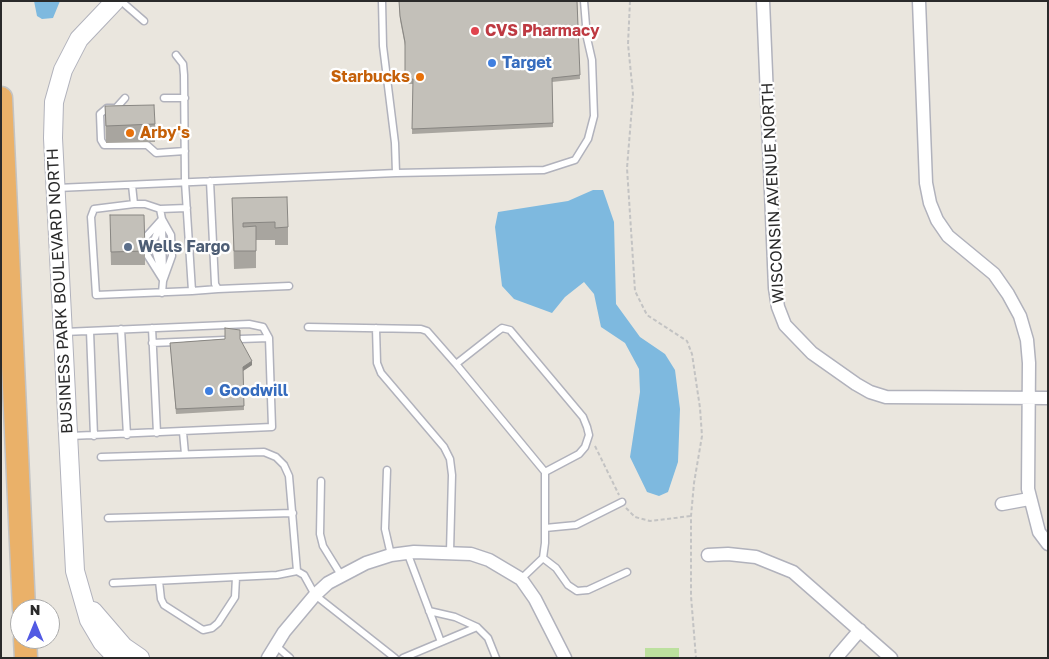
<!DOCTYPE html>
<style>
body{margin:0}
#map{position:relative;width:1049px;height:659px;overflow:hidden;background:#eae6de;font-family:"Golos Text",sans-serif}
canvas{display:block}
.frame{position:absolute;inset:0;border:2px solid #2a2a2a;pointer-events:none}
.north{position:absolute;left:10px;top:599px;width:50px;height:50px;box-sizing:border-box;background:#fff;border:1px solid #aaa;border-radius:50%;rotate:0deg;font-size:14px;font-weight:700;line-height:20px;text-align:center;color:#2a2a2a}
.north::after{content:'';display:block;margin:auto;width:18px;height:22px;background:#525ae3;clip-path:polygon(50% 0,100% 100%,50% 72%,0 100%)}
</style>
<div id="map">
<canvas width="1049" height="659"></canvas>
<div class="frame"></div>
<div class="north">N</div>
</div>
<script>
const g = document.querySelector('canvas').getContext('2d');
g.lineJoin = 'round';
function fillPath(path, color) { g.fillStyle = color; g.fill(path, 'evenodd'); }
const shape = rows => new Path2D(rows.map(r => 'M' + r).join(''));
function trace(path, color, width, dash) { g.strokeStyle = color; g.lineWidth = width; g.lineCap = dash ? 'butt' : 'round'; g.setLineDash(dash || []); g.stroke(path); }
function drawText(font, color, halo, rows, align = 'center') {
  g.font = font + ' "Golos Text",sans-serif'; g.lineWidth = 4.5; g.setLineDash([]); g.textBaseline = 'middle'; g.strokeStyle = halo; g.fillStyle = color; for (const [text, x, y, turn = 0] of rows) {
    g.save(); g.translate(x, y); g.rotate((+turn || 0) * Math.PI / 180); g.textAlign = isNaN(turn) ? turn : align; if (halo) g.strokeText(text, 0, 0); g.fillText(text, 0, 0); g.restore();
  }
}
fillPath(shape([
 [645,648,679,648,679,658,645,658]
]), '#bce09e');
fillPath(shape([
 [34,1,60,1,53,18,42,19,37,16],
 [593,190,603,190,614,222,616,304,640,337,665,354,675,370,680,409,678,462,668,492,659,496,647,492,630,457,640,392,639,369,625,343,601,327,594,294,584,282,565,297,552,313,514,299,502,286,495,227,498,212,568,201]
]), '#7eb9df');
const lane = shape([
 [121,1,144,21],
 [176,55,183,64,184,75,185,182,192,291,96,295,91,217,94,209,134,204,145,204,160,209,187,208],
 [125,98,116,108,107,108,100,114,101,140,104,145,147,145,156,153,185,151],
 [164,98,185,98],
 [396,173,544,170,575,160,588,139,594,116,592,60,587,38,584,1],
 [210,181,215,284,218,289,289,286],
 [132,185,134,204],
 [57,188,396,173,395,143,383,46,382,1],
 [160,209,162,219,171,235,172,256,163,281,162,293],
 [162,223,163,278],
 [145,238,162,219],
 [155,238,160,225],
 [146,253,163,280],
 [156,253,161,270],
 [192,291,218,289],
 [308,327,421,329,427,331,456,364,545,472,545,543,543,558,521,579],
 [152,328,157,433],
 [376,328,377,363,381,373,444,447,450,459,452,475,450,552],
 [121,329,127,435],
 [90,331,94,436],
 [64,332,249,324,263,327,269,338,272,427,70,436],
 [240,339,269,338],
 [152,343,225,340],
 [456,364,498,331,502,328,510,330,583,417,587,427,589,435,585,447,579,454,545,472],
 [183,432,185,454],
 [101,457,264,452,276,457,284,465,289,476,297,571],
 [387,470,385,529,391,555],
 [321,481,320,534,323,546,341,575],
 [108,518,293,513],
 [545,528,576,525,622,502],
 [407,552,441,642],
 [543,558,556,568,568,585,577,591,588,590,627,572],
 [159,581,161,599,164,605,203,630,212,628,218,623,235,597,236,577],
 [113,583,277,575,297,571,304,575,315,595,395,658],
 [429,611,455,617,477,627],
 [275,645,290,658],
 [403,658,477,627,488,638,496,658]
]);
const street = shape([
 [763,1,775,288,778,307,785,325,812,353,856,384,870,392,886,397,1048,398],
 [919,1,926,183,930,203,937,220,948,236,994,274,1008,294,1020,316,1027,340,1029,363,1028,489,1039,532,1048,544],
 [1002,504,1029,499],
 [708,555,728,554,756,557,793,572,891,658],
 [268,658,284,632,315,595,328,583,366,563,391,555,414,552,471,554,489,560,521,579,535,599,565,658],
 [836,658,860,630]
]);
const secondary = shape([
 [115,1,79,39,63,70,54,102,53,138,75,571,89,620,102,642,117,658],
 [93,611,124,647,140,658]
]);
const highway = shape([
 [1,98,24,609],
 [25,639,26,658]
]);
trace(lane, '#b1b2bc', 9);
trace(street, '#b1b2bc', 15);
trace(secondary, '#b1b2bc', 20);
trace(highway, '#c3c3c3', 25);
trace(shape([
 [630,1,628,44,633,94,627,168,635,291,647,315,687,341,692,354,700,408,702,436,694,483,691,516,691,596,696,658],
 [595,446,619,495],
 [626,508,635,517,650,521,691,516]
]), '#c3c3c3', 2, [4, 2.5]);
trace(lane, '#fff', 6);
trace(street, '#fff', 12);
trace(secondary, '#fff', 18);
trace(highway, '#eab169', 22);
fillPath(shape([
 [399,1,577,1,580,79,552,82,553,127,412,134,413,84,405,84,405,46,400,20],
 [105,106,155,124,155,142,106,143],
 [232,198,288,227,288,245,275,245,275,240,256,240,256,268,234,269],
 [110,229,145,251,145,265,111,265],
 [225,339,240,339,252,365,243,371,244,410,176,414,170,343]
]), '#a8a59f');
fillPath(shape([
 [252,361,252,365,243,371,243,367]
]), '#888682');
const building = shape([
 [399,1,577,1,580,75,552,78,553,123,412,129,413,79,405,79,405,42,400,16,399,1],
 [154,105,155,124,106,126,105,106,154,105],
 [287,197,288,227,275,228,275,222,243,223,243,227,256,226,256,251,234,251,232,198,287,197],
 [110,215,144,215,145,251,111,252,110,215],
 [225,328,240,330,240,339,252,361,243,367,244,406,176,409,170,343,225,339,225,328]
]);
fillPath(building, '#c3c0b9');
trace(building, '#888682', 1);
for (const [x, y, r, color] of [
 [475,31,5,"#e0444e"],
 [492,63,5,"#3f7fe0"],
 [420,77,5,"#e8710a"],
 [130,133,5,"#e8710a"],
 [128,247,5,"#5c6f8a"],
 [209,391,5,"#3f7fe0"]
]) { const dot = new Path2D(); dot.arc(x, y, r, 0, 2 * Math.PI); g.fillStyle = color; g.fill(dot); trace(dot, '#fff', 2); }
drawText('bold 16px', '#be3a42', '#fff', [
 ["CVS Pharmacy",485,31]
], 'left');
drawText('bold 16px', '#366cbe', '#fff', [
 ["Target",502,63],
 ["Goodwill",219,391]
], 'left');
drawText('bold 16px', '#c56008', '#fff', [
 ["Starbucks",410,77],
 ["Arby's",140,133,"left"]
], 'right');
drawText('16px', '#2a2a2a', '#fff', [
 ["WISCONSIN AVENUE NORTH",773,193,-93],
 ["BUSINESS PARK BOULEVARD NORTH",60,291,-93]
]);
drawText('bold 16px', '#4e5e75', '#fff', [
 ["Wells Fargo",138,247]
], 'left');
</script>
